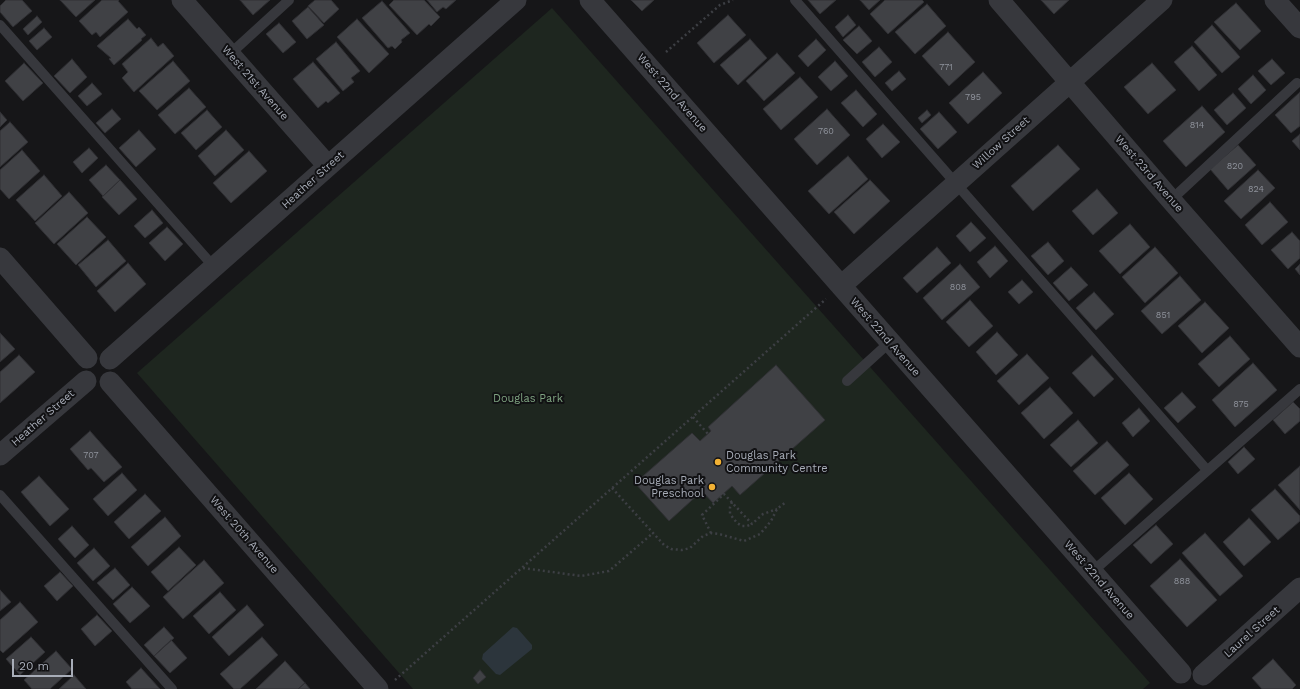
<!DOCTYPE html>
<style>
body{margin:0}
#map{position:relative;width:1300px;height:689px;overflow:hidden;background:#161618;font-family:"Work Sans",sans-serif}
canvas{display:block}
.scale{position:absolute;left:12px;top:659px;width:61px;height:18px;box-sizing:border-box;border:2px solid #a8adb8;border-top:0;padding-left:5px;font-size:12px;line-height:14px;white-space:nowrap;color:#a8adb8;-webkit-text-stroke:3px #111113;paint-order:stroke}
</style>
<div id="map">
<canvas width="1300" height="689"></canvas>
<div class="scale">20 m</div>
</div>
<script>
const g = document.querySelector('canvas').getContext('2d');
g.lineJoin = 'round';
function fillPath(path, color) { g.fillStyle = color; g.fill(path, 'evenodd'); }
const shape = rows => new Path2D(rows.map(r => 'M' + r).join(''));
function trace(path, color, width, dash) { g.strokeStyle = color; g.lineWidth = width; g.lineCap = dash ? 'butt' : 'round'; g.setLineDash(dash || []); g.stroke(path); }
function drawText(font, color, halo, rows, align = 'center') {
  g.font = font + ' "Work Sans",sans-serif'; g.lineWidth = 4; g.setLineDash([]); g.textBaseline = 'middle'; g.strokeStyle = halo; g.fillStyle = color; for (const [text, x, y, turn = 0] of rows) {
    g.save(); g.translate(x, y); g.rotate((+turn || 0) * Math.PI / 180); g.textAlign = isNaN(turn) ? turn : align; if (halo) g.strokeText(text, 0, 0); g.fillText(text, 0, 0); g.restore();
  }
}
fillPath(shape([
 [552,8,1150,683,1143,689,413,689,137,373]
]), '#1e261f');
fillPath(shape([
 [513,627,517,628,532,645,532,649,500,675,496,674,482,659,483,654]
]), '#2c353c');
const building = shape([
 [6,0,22,0,32,11,13,27,0,12,0,6,6,0],
 [60,0,95,0,76,17,60,0],
 [102,0,119,0,118,1,128,12,100,37,96,32,92,35,79,21,102,0],
 [240,0,270,0,253,15,240,0],
 [315,0,331,0,339,9,324,23,308,6,315,0],
 [394,0,424,0,440,17,431,26,429,24,417,35,389,5,394,0],
 [427,0,456,0,446,9,443,7,437,12,427,0],
 [631,0,654,0,642,11,631,0],
 [808,0,836,0,820,14,808,0],
 [860,0,880,0,869,10,860,0],
 [885,0,922,0,924,2,888,34,870,14,885,0],
 [1041,0,1069,0,1054,14,1041,0],
 [382,1,410,33,401,40,402,42,395,49,392,46,388,48,362,18,382,1],
 [1236,3,1261,31,1240,50,1214,22,1236,3],
 [927,4,946,26,915,54,895,32,927,4],
 [308,7,324,25,307,39,292,21,308,7],
 [728,15,746,35,714,63,697,43,728,15],
 [848,15,856,25,843,37,835,27,848,15],
 [37,16,42,22,28,35,23,29,37,16],
 [128,19,137,29,139,27,146,35,141,39,142,40,114,65,109,59,111,58,97,46,128,19],
 [357,19,389,54,369,73,337,37,357,19],
 [279,23,296,42,283,53,266,34,279,23],
 [1212,25,1240,57,1222,73,1194,42,1212,25],
 [859,26,872,41,857,54,843,40,859,26],
 [44,28,52,37,37,50,29,41,44,28],
 [948,32,975,62,949,86,922,56,948,32],
 [151,38,158,47,163,43,174,56,134,92,122,78,128,72,122,64,151,38],
 [750,39,767,58,738,85,720,65,750,39],
 [816,39,826,50,808,67,798,56,816,39],
 [336,42,360,71,351,78,354,82,343,91,316,59,336,42],
 [1192,46,1217,75,1199,91,1174,62,1192,46],
 [879,47,892,62,875,77,862,62,879,47],
 [777,53,795,73,764,101,746,81,777,53],
 [72,59,87,77,70,93,54,76,72,59],
 [1272,59,1285,73,1271,85,1258,71,1272,59],
 [173,61,190,81,157,110,139,91,173,61],
 [835,61,848,76,831,91,818,77,835,61],
 [313,62,340,93,328,103,326,101,318,108,293,79,313,62],
 [24,63,43,83,23,101,5,81,24,63],
 [1152,63,1176,90,1148,114,1124,87,1152,63],
 [899,71,906,79,892,91,885,83,899,71],
 [983,72,1002,93,968,124,949,103,983,72],
 [1253,75,1266,90,1251,104,1238,89,1253,75],
 [800,77,818,97,781,130,763,109,800,77],
 [92,83,102,94,87,106,78,96,92,83],
 [189,88,206,107,175,134,158,115,189,88],
 [856,90,877,114,863,127,841,103,856,90],
 [1300,92,1300,126,1291,133,1275,115,1300,92],
 [1233,93,1246,108,1227,125,1214,110,1233,93],
 [1202,106,1225,132,1186,167,1163,141,1202,106],
 [112,109,121,119,105,133,96,123,112,109],
 [827,109,850,135,817,165,794,139,827,109],
 [207,110,222,127,196,150,181,133,207,110],
 [927,110,931,115,922,123,918,118,927,110],
 [0,112,7,120,0,127,0,112],
 [939,112,957,132,938,149,920,129,939,112],
 [10,122,28,142,0,167,0,131,10,122],
 [883,124,900,142,882,158,866,139,883,124],
 [139,130,156,149,136,167,119,148,139,130],
 [226,130,244,150,215,176,198,156,226,130],
 [1300,134,1300,150,1292,141,1300,134],
 [1058,145,1080,169,1033,211,1011,186,1058,145],
 [1238,145,1256,165,1228,190,1210,169,1238,145],
 [89,148,98,158,82,173,73,162,89,148],
 [22,150,40,171,9,199,0,189,0,170,22,150],
 [249,151,267,171,231,203,213,183,249,151],
 [848,156,868,179,829,214,808,191,848,156],
 [106,165,120,180,103,196,89,180,106,165],
 [1258,170,1275,188,1241,219,1224,201,1258,170],
 [44,175,62,196,35,221,16,200,44,175],
 [120,180,137,199,119,215,102,197,120,180],
 [870,180,890,201,854,234,834,212,870,180],
 [1097,189,1118,213,1093,235,1072,211,1097,189],
 [69,192,88,213,54,244,35,223,69,192],
 [1270,202,1288,222,1262,245,1245,225,1270,202],
 [152,210,163,223,145,238,134,226,152,210],
 [87,217,106,237,76,265,57,244,87,217],
 [971,222,986,238,970,252,956,236,971,222],
 [1130,224,1150,247,1120,274,1099,251,1130,224],
 [167,227,183,244,165,261,149,243,167,227],
 [1292,232,1300,241,1300,258,1288,269,1271,250,1292,232],
 [108,240,126,261,96,287,78,265,108,240],
 [1048,242,1064,261,1048,275,1031,256,1048,242],
 [995,246,1008,261,990,278,977,262,995,246],
 [937,247,951,263,917,293,903,278,937,247],
 [1155,247,1178,273,1145,303,1122,277,1155,247],
 [128,263,146,284,115,312,97,291,128,263],
 [960,264,980,287,942,320,923,298,960,264],
 [1300,264,1300,275,1295,269,1300,264],
 [1071,267,1088,285,1069,301,1053,283,1071,267],
 [1180,276,1201,300,1162,334,1141,311,1180,276],
 [1022,280,1033,292,1019,304,1008,292,1022,280],
 [1094,292,1114,314,1096,330,1076,308,1094,292],
 [970,300,993,326,969,347,946,322,970,300],
 [1205,302,1229,328,1202,353,1178,326,1205,302],
 [997,332,1018,355,996,375,976,352,997,332],
 [0,333,15,349,0,362,0,333],
 [1230,336,1250,359,1219,387,1198,364,1230,336],
 [1027,354,1049,378,1019,405,997,381,1027,354],
 [19,355,35,372,0,403,0,372,19,355],
 [1092,355,1114,379,1094,397,1072,373,1092,355],
 [1253,363,1277,390,1235,427,1212,400,1253,363],
 [776,365,825,420,740,495,732,486,713,503,702,491,669,521,635,483,692,433,700,441,711,431,708,427,776,365],
 [1050,387,1073,413,1044,439,1021,413,1050,387],
 [1182,392,1196,407,1178,423,1164,408,1182,392],
 [1293,402,1300,409,1300,421,1285,434,1273,420,1293,402],
 [1139,408,1150,421,1133,437,1122,423,1139,408],
 [1078,420,1098,443,1071,467,1050,445,1078,420],
 [90,431,122,467,104,482,91,468,88,470,70,449,90,431],
 [1107,441,1129,465,1095,495,1073,471,1107,441],
 [1244,447,1255,459,1238,474,1228,462,1244,447],
 [1300,466,1300,510,1278,485,1300,466],
 [122,473,137,490,108,516,93,499,122,473],
 [1129,473,1153,499,1125,525,1101,498,1129,473],
 [39,476,69,509,50,526,21,492,39,476],
 [1275,489,1300,516,1300,521,1278,540,1251,510,1275,489],
 [145,494,161,511,129,539,114,522,145,494],
 [165,517,181,536,148,566,131,547,165,517],
 [1249,518,1271,542,1244,566,1223,542,1249,518],
 [1156,525,1173,544,1151,564,1133,545,1156,525],
 [72,526,89,545,75,558,58,539,72,526],
 [1205,533,1243,576,1220,596,1182,553,1205,533],
 [179,547,196,565,168,591,151,572,179,547],
 [94,548,110,566,93,581,77,563,94,548],
 [1180,559,1217,600,1187,627,1150,586,1180,559],
 [204,560,224,583,183,619,163,597,204,560],
 [115,568,130,585,113,600,97,583,115,568],
 [60,572,73,586,57,601,44,586,60,572],
 [132,587,150,606,130,623,113,604,132,587],
 [0,590,11,602,0,611,0,590],
 [220,592,236,610,209,634,193,616,220,592],
 [20,602,38,622,3,653,0,650,0,620,20,602],
 [247,605,264,625,229,656,212,637,247,605],
 [97,615,112,631,95,646,81,629,97,615],
 [164,627,174,638,154,656,144,645,164,627],
 [31,637,45,652,20,675,6,659,31,637],
 [262,637,278,655,240,689,234,689,220,674,262,637],
 [171,640,187,658,170,673,154,656,171,640],
 [56,651,72,669,50,689,32,689,24,680,56,651],
 [1273,659,1296,685,1292,689,1262,689,1252,678,1273,659],
 [285,661,305,683,298,689,256,689,285,661],
 [141,668,160,689,132,689,126,682,141,668],
 [480,670,486,677,478,684,473,678,480,670],
 [74,675,86,689,59,689,74,675],
 [305,683,310,689,298,689,305,683]
]);
fillPath(building, '#404145');
trace(building, '#303034', 1);
trace(shape([
 [666,52,720,5,733,0],
 [693,417,708,434],
 [612,488,664,545,671,549,682,550,690,548,703,536,711,533,719,534,744,541,760,534,771,521,777,509,786,502],
 [732,502,730,507,730,514,737,523,742,526,747,526,752,524],
 [711,533,702,515,724,494,752,524,763,514,777,509],
 [523,568,581,576,609,571,653,533],
 [395,680,826,299]
]), '#3d3f44', 2.5, [2, 3]);
trace(shape([
 [795,0,1207,470],
 [0,25,214,267],
 [230,54,289,0],
 [1171,200,1297,83],
 [847,381,890,342],
 [0,495,172,689],
 [1092,572,1300,389]
]), '#37383d', 10);
trace(shape([
 [182,0,328,166],
 [590,0,1181,673],
 [999,0,1171,200,1300,347],
 [1275,0,1300,28],
 [0,258,87,358],
 [841,286,1162,0],
 [110,359,516,0],
 [110,382,378,689],
 [0,455,86,381],
 [1203,675,1300,588]
]), '#37383d', 21);
for (const [x, y, r, color] of [
 [718,462,4,"#f2b134"],
 [712,487,4,"#f2b134"]
]) { const dot = new Path2D(); dot.arc(x, y, r, 0, 2 * Math.PI); g.fillStyle = color; g.fill(dot); trace(dot, '#111113', 1.5); }
drawText('9px', '#8e929b', null, [
 ["771",946,67],
 ["795",973,97],
 ["814",1197,125],
 ["760",826,131],
 ["820",1235,166],
 ["824",1256,189],
 ["808",958,287],
 ["851",1163,315],
 ["875",1241,404],
 ["707",91,455],
 ["888",1182,581]
]);
drawText('11px', '#a8adb8', '#111113', [
 ["West 21st Avenue",255,83,49],
 ["West 22nd Avenue",672,93,49],
 ["Willow Street",1001,143,-42],
 ["West 23rd Avenue",1149,174,49],
 ["Heather Street",313,180,-42],
 ["West 22nd Avenue",885,337,49],
 ["Heather Street",43,418,-41],
 ["West 20th Avenue",244,535,49],
 ["West 22nd Avenue",1099,580,49],
 ["Laurel Street",1252,632,-42]
]);
drawText('11px', '#7fa381', '#111113', [
 ["Douglas Park",528,399]
]);
drawText('11px', '#a8adb8', '#111113', [
 ["Douglas Park",726,456],
 ["Community Centre",726,469],
 ["Douglas Park",704,481,"right"],
 ["Preschool",704,494,"right"]
], 'left');
</script>
